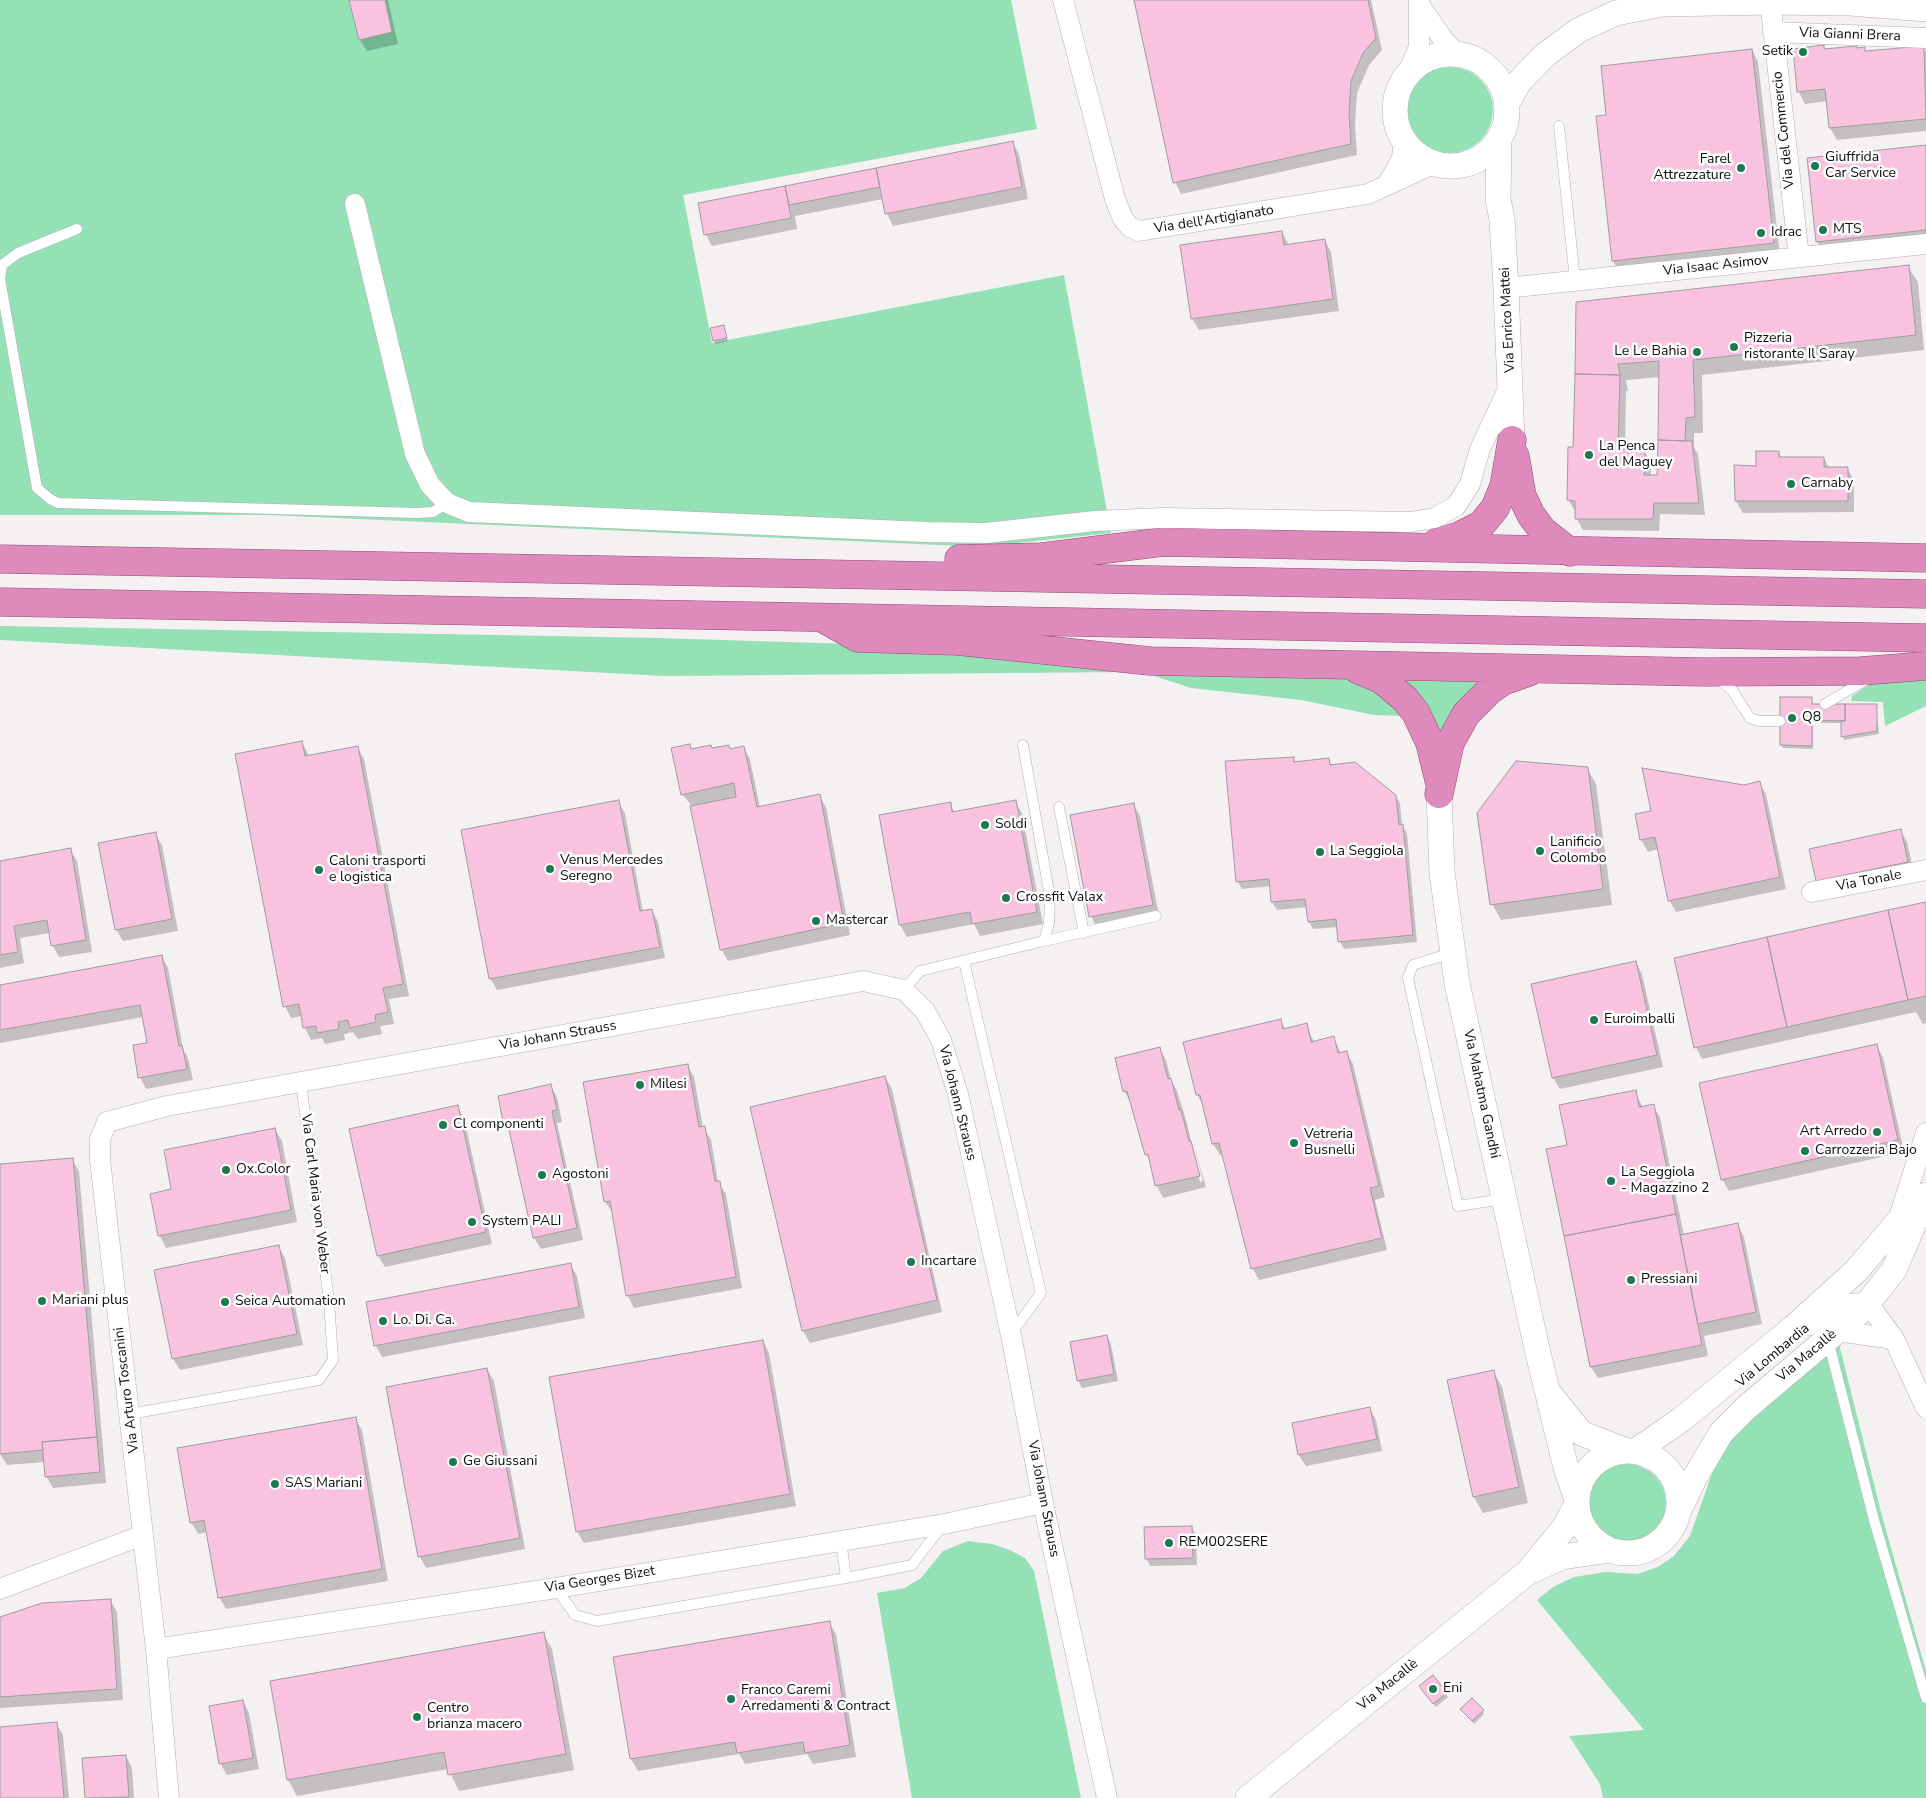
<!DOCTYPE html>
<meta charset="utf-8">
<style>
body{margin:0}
canvas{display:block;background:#f5f0f2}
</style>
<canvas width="1926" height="1798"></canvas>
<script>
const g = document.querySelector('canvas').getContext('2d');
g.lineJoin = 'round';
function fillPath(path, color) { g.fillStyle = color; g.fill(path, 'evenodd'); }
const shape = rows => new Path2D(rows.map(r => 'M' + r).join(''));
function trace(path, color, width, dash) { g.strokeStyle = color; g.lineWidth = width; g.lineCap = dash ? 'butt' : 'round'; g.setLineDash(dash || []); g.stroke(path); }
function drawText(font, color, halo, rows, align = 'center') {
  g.font = font + ' "Nunito Sans",sans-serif'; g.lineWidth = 5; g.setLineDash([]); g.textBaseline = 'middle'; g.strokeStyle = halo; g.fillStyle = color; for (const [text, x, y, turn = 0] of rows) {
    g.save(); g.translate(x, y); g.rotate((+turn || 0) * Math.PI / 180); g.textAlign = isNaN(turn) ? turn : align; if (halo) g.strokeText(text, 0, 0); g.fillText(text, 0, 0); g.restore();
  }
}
fillPath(shape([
 [0,0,1011,0,1037,129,683,195,712,343,1064,275,1111,533,997,545,961,546,269,515,0,515],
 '1407 110a43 43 0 1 1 86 0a43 43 0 1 1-86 0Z',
 [0,626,658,638,916,646,1340,676,1372,687,1402,716,1374,715,1301,700,1191,688,1151,675,1127,672,664,676,0,640],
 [1396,676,1485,677,1442,740],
 [1926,676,1926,706,1885,726,1883,702,1851,701,1852,696,1871,683],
 [1837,1336,1882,1516,1926,1671,1926,1798,1603,1798,1600,1784,1569,1736,1644,1730,1537,1600,1553,1587,1574,1577,1606,1572,1637,1574,1658,1567,1674,1556,1690,1536,1716,1462,1732,1435],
 '1588 1503a39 39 0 1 1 78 0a39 39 0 1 1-78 0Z',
 [968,1541,992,1544,1010,1550,1025,1558,1034,1571,1081,1798,912,1798,877,1593,905,1588,921,1578,943,1551]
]), '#93e1b5');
fillPath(shape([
 [350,0,388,0,398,44,367,51,360,40],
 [1135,0,1371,0,1382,50,1369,65,1357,93,1355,126,1357,155,1181,194,1175,182],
 [1823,47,1825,50,1864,49,1867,53,1923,47,1926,52,1926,131,1837,140,1830,128,1828,101,1805,104,1799,92,1794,50],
 [1752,50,1758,62,1780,255,1620,273,1613,261,1608,116],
 [1012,142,1019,154,1028,199,893,226,887,214,883,199,795,216,797,229,712,246,706,235,700,204],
 [1926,147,1926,242,1824,253,1817,241],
 [1282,232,1289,246,1325,241,1331,252,1339,311,1199,330,1192,318],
 [1908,267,1918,282,1924,350,1702,375,1703,433,1694,433,1694,447,1698,454,1705,515,1660,514,1659,531,1583,530,1577,519,1576,512,1568,500,1575,448,1578,303],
 [1660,377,1658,477,1651,476,1651,462,1644,451,1625,450,1626,391,1628,391,1626,380],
 [723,327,728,341,716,344,714,341],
 [1778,452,1782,458,1824,458,1829,468,1847,468,1854,480,1854,512,1743,513,1736,501,1735,467,1757,467],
 [1812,698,1813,705,1876,706,1879,734,1844,740,1842,723,1813,723,1813,749,1783,748,1781,745],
 [302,742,309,756,357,747,364,759,409,996,389,999,394,1024,380,1026,382,1034,358,1039,353,1032,344,1034,345,1040,325,1044,322,1038,311,1040,305,1028,302,1016,291,1018,285,1006],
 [689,745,692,750,731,750,743,747,750,759,760,808,819,795,826,807,850,935,728,961,721,949,691,805,682,794],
 [1293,758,1296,763,1329,760,1332,766,1395,795,1400,803,1402,826,1407,833,1417,942,1344,949,1340,942,1338,927,1313,929,1309,922,1307,907,1277,910,1272,902,1271,886,1242,889,1238,882],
 [1587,768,1596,784,1612,905,1501,920,1492,904],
 [1759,783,1766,794,1786,889,1676,912,1669,900,1658,849,1648,852,1641,840,1636,815],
 [618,802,625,813,643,912,652,910,658,922,665,958,497,990,490,978],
 [1015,802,1022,813,1043,924,980,936,974,924,907,937,900,925,880,816,950,804,955,813],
 [1133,804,1140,816,1159,916,1097,928,1091,916],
 [1900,830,1907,842,1914,873,1817,881,1810,850],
 [155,834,162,845,178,931,123,941,116,929],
 [70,850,77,861,92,952,59,957,53,946,50,933,20,938,24,963,0,968,0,862],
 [1926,903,1926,1023,1923,1024,1916,1012,1702,1059,1696,1047],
 [162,957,168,968,183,1049,188,1058,193,1080,146,1089,140,1077,148,1044,143,1017,0,1043,0,986],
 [1636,962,1642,974,1663,1067,1560,1089,1553,1078],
 [1280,1021,1286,1030,1306,1025,1314,1042,1334,1038,1341,1054,1346,1052,1353,1064,1385,1197,1375,1200,1387,1250,1259,1280,1253,1269,1224,1155,1220,1155,1213,1144,1205,1108,1197,1095],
 [1876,1045,1883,1057,1904,1152,1729,1191,1722,1179],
 [1159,1048,1166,1060,1171,1080,1177,1091,1187,1123,1200,1182,1203,1181,1195,1149,1206,1187,1163,1198,1157,1186,1151,1164,1146,1154,1131,1104,1125,1092,1117,1059],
 [687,1065,694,1077,703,1128,711,1139,718,1182,726,1194,742,1288,634,1308,628,1296,613,1213,605,1202,584,1083],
 [885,1077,892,1089,942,1312,810,1343,803,1331,752,1108],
 [550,1085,557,1097,562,1122,557,1123,583,1240,541,1249,534,1238,511,1133,505,1121],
 [1635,1091,1643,1108,1653,1106,1660,1117,1684,1236,1738,1225,1744,1237,1762,1324,1704,1336,1708,1356,1598,1378,1591,1367,1569,1146],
 [457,1107,464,1118,492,1244,385,1267,378,1256],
 [275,1129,282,1141,297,1222,166,1248,160,1236,151,1195,173,1190],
 [72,1159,79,1171,106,1483,53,1488,46,1476,45,1462,7,1465,0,1454,0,1166],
 [278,1246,285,1258,303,1345,180,1370,173,1359],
 [570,1264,577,1276,585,1318,382,1357,376,1346],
 [1107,1336,1111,1344,1118,1381,1082,1388,1078,1380],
 [763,1341,769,1353,796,1506,584,1543,577,1531],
 [487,1369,494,1381,525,1549,426,1568,420,1557],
 [1493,1371,1502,1387,1528,1503,1483,1513,1474,1497],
 [1370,1409,1376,1420,1382,1451,1306,1466,1299,1455],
 [355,1418,362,1430,388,1581,226,1609,219,1597,208,1532,198,1534,191,1522],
 [1192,1528,1196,1535,1197,1565,1150,1566,1146,1558],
 [110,1600,117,1612,123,1700,0,1708,0,1618],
 [829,1622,836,1634,856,1757,813,1764,807,1754,745,1764,739,1754,638,1771,631,1759,614,1658],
 [543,1633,552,1649,574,1770,459,1791,448,1769,297,1796,288,1780,271,1682],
 [1422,1690,1446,1694,1448,1697,1436,1707],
 [243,1701,249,1713,259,1769,227,1775,220,1763],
 [1461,1709,1482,1711,1484,1714,1474,1724],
 [56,1723,63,1735,69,1798,0,1798,0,1728],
 [126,1756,132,1768,134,1798,86,1798,84,1759]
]), '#0003');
const building = shape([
 [349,0,385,0,392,32,359,40,349,0],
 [1134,0,1368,0,1376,38,1363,53,1351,81,1349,113,1351,144,1173,183,1134,0],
 [1824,45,1824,49,1857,46,1857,48,1865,47,1865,51,1924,46,1926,119,1829,128,1825,89,1797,92,1793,49,1824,45],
 [1752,49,1774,243,1612,261,1596,116,1606,115,1601,66,1752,49],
 [1013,141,1022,187,885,214,876,168,1013,141],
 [1926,145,1926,230,1816,242,1807,158,1926,145],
 [876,168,880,187,789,205,785,186,876,168],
 [785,186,791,218,704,235,698,203,785,186],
 [1282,231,1284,245,1325,239,1333,299,1191,319,1180,245,1282,231],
 [1909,265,1916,335,1693,360,1695,417,1686,418,1685,441,1658,440,1659,361,1618,364,1620,375,1575,374,1576,302,1909,265],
 [724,325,727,338,713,341,710,328,724,325],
 [1575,374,1620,375,1618,449,1645,450,1644,475,1657,475,1658,440,1692,441,1699,503,1654,503,1653,519,1575,519,1575,501,1567,500,1568,447,1573,447,1575,374],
 [1756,451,1779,451,1779,457,1824,457,1824,467,1848,467,1848,501,1735,501,1734,465,1756,466,1756,451],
 [1780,697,1812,697,1812,704,1845,704,1845,721,1812,720,1812,746,1780,745,1780,697],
 [1845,704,1877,704,1877,731,1841,737,1841,720,1845,721,1845,704],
 [302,741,305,756,358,746,403,984,383,988,388,1012,375,1015,376,1022,350,1028,348,1020,338,1022,339,1029,317,1033,316,1026,303,1028,299,1004,283,1007,235,754,302,741],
 [690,744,691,749,711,745,712,748,729,745,730,749,744,746,757,807,820,794,844,923,720,950,690,806,736,797,734,783,681,795,671,748,690,744],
 [1294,757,1294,762,1329,758,1330,765,1355,762,1396,795,1399,825,1403,824,1413,935,1338,942,1336,919,1308,922,1305,899,1271,902,1269,879,1236,882,1225,761,1294,757],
 [1516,761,1588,767,1603,889,1490,905,1477,813,1516,761],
 [1642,768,1744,785,1760,781,1780,877,1668,901,1655,837,1640,840,1635,814,1651,811,1642,768],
 [619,800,640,911,652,909,660,947,489,979,461,830,619,800],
 [1016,800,1037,912,972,924,970,912,899,925,879,815,951,802,952,812,1016,800],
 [1134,803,1153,905,1089,917,1070,815,1134,803],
 [1901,829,1908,862,1816,881,1809,849,1901,829],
 [156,832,172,919,115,930,98,843,156,832],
 [71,848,86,940,51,946,47,920,14,926,18,952,0,955,0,861,71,848],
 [1926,902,1926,996,1908,1000,1888,910,1926,902],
 [1888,910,1908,1000,1787,1027,1767,937,1888,910],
 [1767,937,1787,1027,1694,1048,1674,958,1767,937],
 [162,955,179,1046,182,1045,187,1069,138,1078,133,1045,147,1043,140,1005,0,1030,0,985,162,955],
 [1636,961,1657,1055,1552,1078,1531,984,1636,961],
 [1281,1019,1283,1029,1307,1023,1311,1042,1334,1036,1338,1053,1347,1051,1379,1186,1370,1188,1382,1238,1251,1269,1219,1143,1212,1144,1200,1095,1196,1095,1183,1042,1281,1019],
 [1877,1044,1898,1140,1721,1180,1699,1083,1877,1044],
 [1160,1047,1168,1079,1171,1078,1179,1110,1181,1110,1189,1141,1191,1141,1200,1176,1155,1186,1148,1154,1145,1155,1127,1091,1123,1092,1115,1058,1160,1047],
 [688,1064,699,1127,705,1126,715,1181,720,1181,736,1277,626,1296,610,1201,604,1202,583,1082,688,1064],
 [885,1076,937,1300,802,1331,750,1107,885,1076],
 [551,1084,557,1110,552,1111,577,1228,533,1238,507,1121,503,1122,498,1096,551,1084],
 [1636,1090,1639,1107,1654,1104,1676,1214,1564,1236,1546,1149,1567,1145,1559,1105,1636,1090],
 [458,1105,486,1232,377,1256,349,1129,458,1105],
 [275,1128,291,1210,158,1236,150,1194,171,1189,164,1150,275,1128],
 [73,1158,97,1437,42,1442,43,1450,0,1454,0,1164,73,1158],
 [1676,1214,1702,1345,1590,1367,1564,1236,1676,1214],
 [1738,1223,1756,1312,1698,1324,1680,1235,1738,1223],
 [279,1245,297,1334,172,1359,154,1270,279,1245],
 [571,1263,579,1307,374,1346,366,1302,571,1263],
 [1107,1335,1114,1374,1077,1381,1070,1342,1107,1335],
 [763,1340,790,1494,576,1532,549,1377,763,1340],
 [487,1368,520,1538,418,1557,386,1387,487,1368],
 [1494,1370,1519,1487,1473,1497,1447,1380,1494,1370],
 [1370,1407,1377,1439,1298,1455,1292,1423,1370,1407],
 [356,1417,382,1569,218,1598,204,1520,190,1523,177,1448,356,1417],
 [97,1437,100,1472,45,1477,42,1442,97,1437],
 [1192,1526,1193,1558,1145,1559,1144,1527,1192,1526],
 [111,1599,117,1689,0,1697,0,1617,42,1603,111,1599],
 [830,1621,850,1745,805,1753,803,1742,737,1753,735,1742,630,1759,613,1657,830,1621],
 [544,1632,566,1754,448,1775,444,1752,287,1780,270,1681,544,1632],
 [1433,1675,1447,1693,1433,1704,1419,1686,1433,1675],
 [1472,1698,1484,1710,1472,1721,1460,1709,1472,1698],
 [243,1700,253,1758,219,1764,209,1706,243,1700],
 [57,1722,64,1798,0,1798,0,1727,57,1722],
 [126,1755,129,1797,85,1798,82,1758,126,1755]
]);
fillPath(building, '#f9c3e0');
trace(building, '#a09c9e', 1);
const service = shape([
 [1559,126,1575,280],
 [77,229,18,253,2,265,0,279,37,488,50,499,58,503,417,513,433,512,447,503],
 [1718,679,1732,690,1750,718,1759,721,1780,721],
 [1825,704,1869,678],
 [1059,807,1084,933],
 [1044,941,1156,916],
 [1451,953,1413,965,1408,978,1458,1206,1503,1199],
 [964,961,1041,1293,1011,1334],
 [904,990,920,971,1044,941,1049,923,1050,897,1023,745],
 [1828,1340,1874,1520,1926,1698],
 [130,1414,319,1380,333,1360,329,1301,301,1082],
 [846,1578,912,1565,942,1526],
 [556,1588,575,1615,597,1621,846,1578,841,1540]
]);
const minor = shape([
 [1063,0,1115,199,1123,219,1130,227,1139,231,1368,194,1433,164],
 [1770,0,1799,257],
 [1420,6,1443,39,1457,54],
 [1773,32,1926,38],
 [1408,73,1419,47,1419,0],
 [1386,186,1395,172,1402,158,1404,141],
 [355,204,415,454,430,485,447,503,469,512,926,532,986,533,1095,521,1163,518,1410,522,1435,518,1456,506,1470,484,1480,449,1510,385],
 [1506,288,1926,244],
 [1812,892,1926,870],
 [1899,1217,1926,1133],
 [1810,1325,1842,1304,1868,1303,1894,1339,1926,1408],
 [1837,1331,1894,1339],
 [0,1589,143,1535],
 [156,1649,556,1588,944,1524,1043,1503],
 [169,1798,156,1649,100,1160,100,1139,107,1122,167,1106,863,981,904,990,925,1011,941,1040,958,1094,1011,1335,1043,1503,1107,1798]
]);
const tertiary = shape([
 '1395 110a56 56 0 1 1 112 0a56 56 0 1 1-112 0Z',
 [1507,103,1519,82,1545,55,1579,30,1616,13,1662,4,1770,2,1850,3,1926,9],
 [1499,140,1498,200,1502,219,1506,288,1512,440],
 [1439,794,1442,872,1457,983,1537,1349,1566,1468,1576,1497],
 [1552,1397,1581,1433,1624,1450],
 '1577 1502a51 51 0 1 1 102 0a51 51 0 1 1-102 0Z',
 [1636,1451,1682,1419,1793,1328,1856,1271,1916,1201],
 [1678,1512,1695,1477,1721,1433,1747,1407,1863,1309,1894,1270,1926,1195],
 [1533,1570,1562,1557,1610,1550],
 [1248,1798,1528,1572,1564,1528,1576,1506]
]);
const trunk = shape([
 [1515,456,1522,496,1531,515,1543,531,1570,552],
 [1436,543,1459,536,1481,525,1495,508,1504,486,1512,440],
 [0,559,1926,594],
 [959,559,1042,557,1163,542,1926,558],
 [0,602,1926,638],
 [824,619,858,638,958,641,1150,661,1705,672,1861,671,1926,666],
 [1357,669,1381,679,1405,699,1416,713,1430,743,1439,780],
 [1439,794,1450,743,1466,714,1489,691,1503,681,1529,672]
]);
trace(service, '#b3afb1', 11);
trace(minor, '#b3afb1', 21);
trace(tertiary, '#b3afb1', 26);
trace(trunk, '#904b74', 29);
trace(service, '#fff', 10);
trace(minor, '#fff', 20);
trace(tertiary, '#fff', 25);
trace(trunk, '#df8abc', 28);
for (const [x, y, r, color] of [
 [1803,52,5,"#1b794f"],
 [1815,166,5,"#1b794f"],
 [1741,168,5,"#1b794f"],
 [1823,230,5,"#1b794f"],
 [1761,233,5,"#1b794f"],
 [1734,347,5,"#1b794f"],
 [1697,352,5,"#1b794f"],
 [1589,455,5,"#1b794f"],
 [1791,484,5,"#1b794f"],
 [1792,718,5,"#1b794f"],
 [985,825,5,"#1b794f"],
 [1540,851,5,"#1b794f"],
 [1320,852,5,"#1b794f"],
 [550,869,5,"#1b794f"],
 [319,870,5,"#1b794f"],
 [1006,898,5,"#1b794f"],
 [816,921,5,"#1b794f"],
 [1594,1020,5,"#1b794f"],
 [640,1085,5,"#1b794f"],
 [443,1125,5,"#1b794f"],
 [1877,1132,5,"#1b794f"],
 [1294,1143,5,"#1b794f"],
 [1805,1151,5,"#1b794f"],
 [226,1170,5,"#1b794f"],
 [542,1175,5,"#1b794f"],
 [1611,1181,5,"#1b794f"],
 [472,1222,5,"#1b794f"],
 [911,1262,5,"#1b794f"],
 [1631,1280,5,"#1b794f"],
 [42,1301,5,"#1b794f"],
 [225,1302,5,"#1b794f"],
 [383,1321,5,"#1b794f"],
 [453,1462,5,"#1b794f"],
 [275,1484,5,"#1b794f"],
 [1169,1543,5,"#1b794f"],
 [1433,1689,5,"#1b794f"],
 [731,1699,5,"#1b794f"],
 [417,1717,5,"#1b794f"]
]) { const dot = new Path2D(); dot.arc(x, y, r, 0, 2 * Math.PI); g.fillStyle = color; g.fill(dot); trace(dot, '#fff', 2); }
drawText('14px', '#0d0b0c', '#fff', [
 ["Via Gianni Brera",1850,35,2],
 ["Via del Commercio",1784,130,-96],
 ["Via dell'Artigianato",1214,220,-9],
 ["Via Isaac Asimov",1716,266,-6],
 ["Via Enrico Mattei",1508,320,-93],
 ["Via Tonale",1869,881,-11],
 ["Via Johann Strauss",558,1036,-10],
 ["Via Mahatma Gandhi",1481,1094,78],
 ["Via Johann Strauss",957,1103,76],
 ["Via Carl Maria von Weber",315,1194,83],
 ["Via Lombardia",1773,1356,-40],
 ["Via Macallè",1807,1356,-40],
 ["Via Arturo Toscanini",127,1390,-97],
 ["Via Johann Strauss",1043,1499,79],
 ["Via Georges Bizet",600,1580,-9],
 ["Via Macallè",1388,1685,-39]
]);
drawText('14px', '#0d0b0c', '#fff', [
 ["Setik",1793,52,"right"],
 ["Giuffrida",1825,158],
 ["Car Service",1825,174],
 ["Farel",1731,160,"right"],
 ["Attrezzature",1731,176,"right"],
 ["MTS",1833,230],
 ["Idrac",1771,233],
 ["Pizzeria",1744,339],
 ["ristorante Il Saray",1744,355],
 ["Le Le Bahia",1687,352,"right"],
 ["La Penca",1599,447],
 ["del Maguey",1599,463],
 ["Carnaby",1801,484],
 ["Q8",1802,718],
 ["Soldi",995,825],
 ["Lanificio",1550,843],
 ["Colombo",1550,859],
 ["La Seggiola",1330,852],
 ["Venus Mercedes",560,861],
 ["Seregno",560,877],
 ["Caloni trasporti",329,862],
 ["e logistica",329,878],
 ["Crossfit Valax",1016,898],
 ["Mastercar",826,921],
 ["Euroimballi",1604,1020],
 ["Milesi",650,1085],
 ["Cl componenti",453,1125],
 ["Art Arredo",1867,1132,"right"],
 ["Vetreria",1304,1135],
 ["Busnelli",1304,1151],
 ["Carrozzeria Bajo",1815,1151],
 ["Ox.Color",236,1170],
 ["La Seggiola",1621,1173],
 ["- Magazzino 2",1621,1189],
 ["Agostoni",552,1175],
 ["System PALI",482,1222],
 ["Incartare",921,1262],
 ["Pressiani",1641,1280],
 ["Mariani plus",52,1301],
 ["Seica Automation",235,1302],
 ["Lo. Di. Ca.",393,1321],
 ["Ge Giussani",463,1462],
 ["SAS Mariani",285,1484],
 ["REM002SERE",1179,1543],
 ["Eni",1443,1689],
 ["Franco Caremi",741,1691],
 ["Arredamenti & Contract",741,1707],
 ["Centro",427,1709],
 ["brianza macero",427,1725]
], 'left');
</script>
